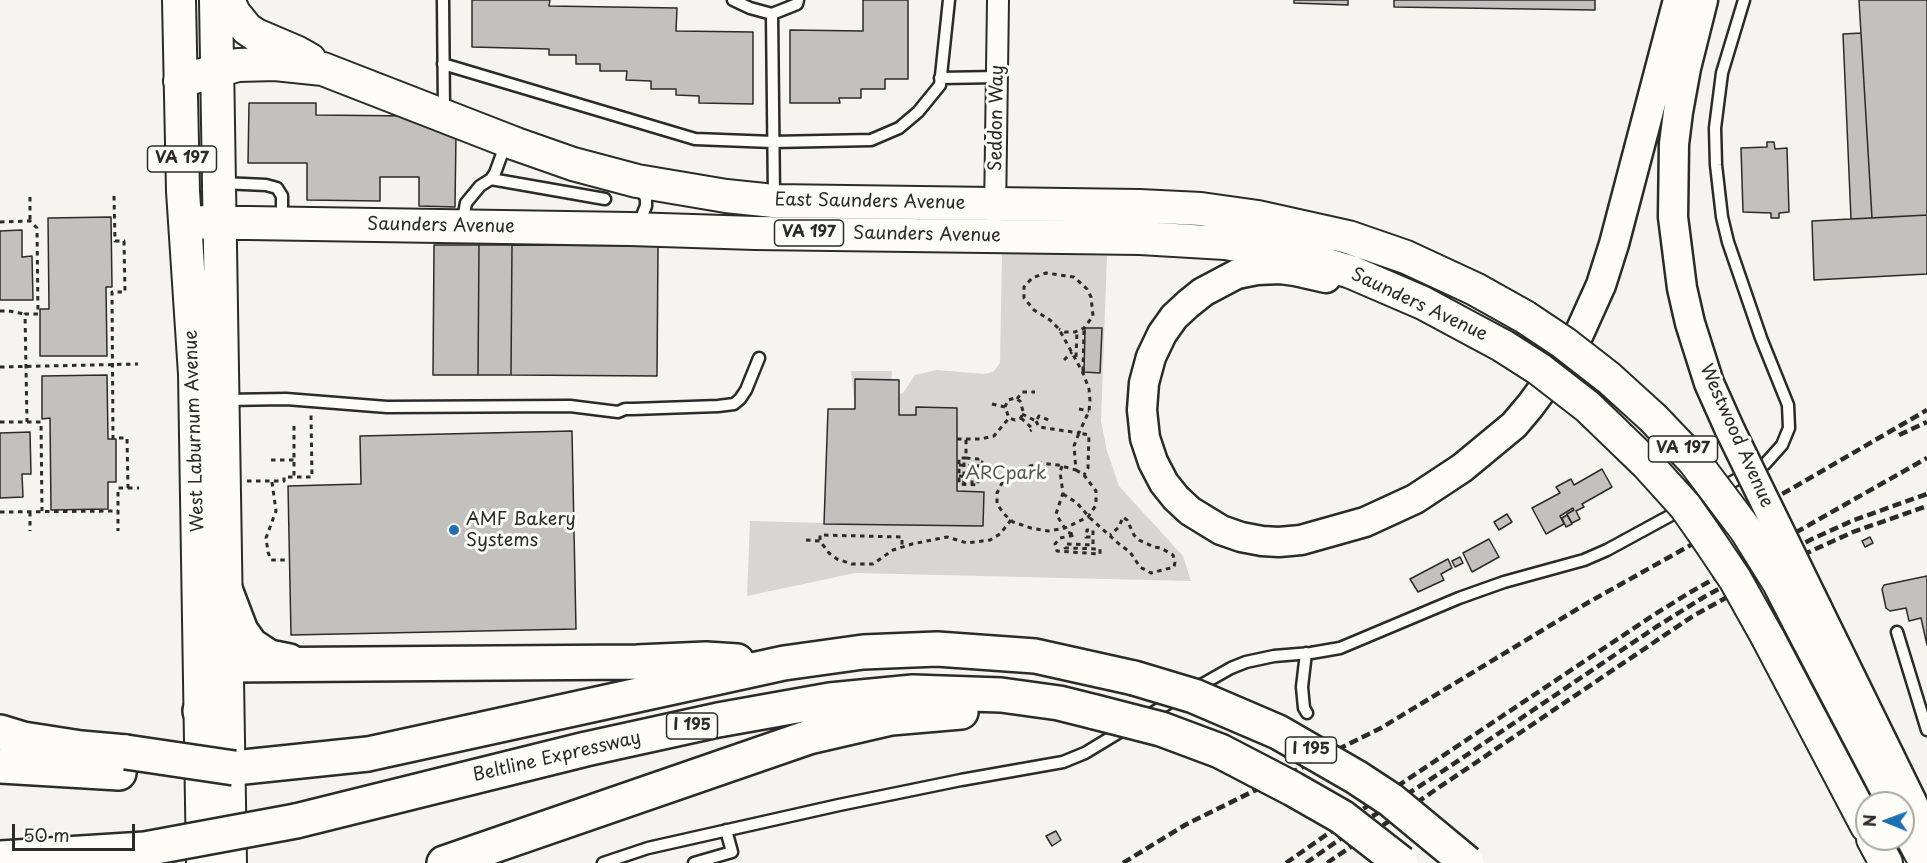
<!DOCTYPE html>
<style>
body{margin:0}
#map{position:relative;width:1927px;height:863px;overflow:hidden;background:#f5f4ef;font-family:"Playpen Sans",sans-serif}
canvas{display:block}
.north{position:absolute;left:1855px;top:791px;width:60px;height:60px;box-sizing:border-box;background:#fdfcf7;border:2px solid #a9a8a5;border-radius:50%;rotate:271deg;font-size:16px;font-weight:700;line-height:24px;text-align:center;color:#2b2b2b}
.north::after{content:'';display:block;margin:auto;width:21px;height:27px;background:#1f6fb2;clip-path:polygon(50% 0,100% 100%,50% 72%,0 100%)}
.scale{position:absolute;left:12px;top:824px;width:123px;height:27px;box-sizing:border-box;border:3px solid #2b2b2b;border-top:0;padding-left:8px;font-size:18px;line-height:21px;white-space:nowrap;color:#2b2b2b;-webkit-text-stroke:4px #fdfcf7;paint-order:stroke}
</style>
<div id="map">
<canvas width="1927" height="863"></canvas>
<div class="north">N</div>
<div class="scale">50 m</div>
</div>
<script>
const g = document.querySelector('canvas').getContext('2d');
g.lineJoin = 'round';
function fillPath(path, color) { g.fillStyle = color; g.fill(path, 'evenodd'); }
const shape = rows => new Path2D(rows.map(r => 'M' + r).join(''));
function trace(path, color, width, dash) { g.strokeStyle = color; g.lineWidth = width; g.lineCap = dash ? 'butt' : 'round'; g.setLineDash(dash || []); g.stroke(path); }
function drawText(font, color, halo, rows, align = 'center') {
  g.font = font + ' "Playpen Sans",sans-serif'; g.lineWidth = 6; g.setLineDash([]); g.textBaseline = 'middle'; g.strokeStyle = halo; g.fillStyle = color; for (const [text, x, y, turn = 0] of rows) {
    g.save(); g.translate(x, y); g.rotate((+turn || 0) * Math.PI / 180); g.textAlign = isNaN(turn) ? turn : align; if (halo) g.strokeText(text, 0, 0); g.fillText(text, 0, 0); g.restore();
  }
}
fillPath(shape([
 [1002,253,1107,256,1101,421,1107,451,1119,486,1183,556,1191,581,855,573,747,596,750,521,824,523,828,409,855,409,851,371,892,371,891,396,903,393,915,375,937,370,986,374,994,371,1000,363]
]), '#d7d6d2');
const building = shape([
 [472,0,550,0,549,6,677,8,676,31,753,32,753,104,699,103,699,96,676,95,676,89,651,89,651,81,626,80,627,71,600,71,600,64,576,64,576,55,549,55,549,49,472,47,472,0],
 [863,0,908,0,908,79,885,79,885,89,861,89,861,98,839,98,840,103,790,103,790,30,863,31,863,0],
 [1294,0,1348,0,1348,5,1294,3,1294,0],
 [1394,0,1595,0,1595,10,1394,7,1394,0],
 [1859,0,1927,0,1927,215,1872,218,1859,0],
 [1861,33,1872,218,1851,219,1843,34,1861,33],
 [249,103,316,103,316,115,412,116,456,134,455,207,419,206,419,177,380,177,380,201,307,200,307,163,248,163,249,103],
 [1767,142,1774,142,1775,149,1787,148,1789,212,1779,213,1779,218,1771,218,1771,213,1743,212,1741,148,1767,147,1767,142],
 [1927,215,1927,274,1814,280,1812,221,1927,215],
 [111,217,112,287,106,287,107,356,40,356,40,309,49,309,48,218,111,217],
 [22,230,22,257,32,256,33,300,0,300,0,231,22,230],
 [434,245,479,245,478,375,433,375,434,245],
 [479,245,512,245,511,375,478,375,479,245],
 [512,245,658,246,657,376,511,375,512,245],
 [1085,328,1102,328,1100,373,1084,372,1085,328],
 [107,375,108,439,116,439,116,482,108,482,108,509,51,510,50,418,42,419,42,376,107,375],
 [855,379,899,380,899,415,916,415,916,407,957,408,957,491,984,492,983,526,824,524,828,409,855,409,855,379],
 [572,431,576,629,291,635,288,486,361,484,360,436,572,431],
 [30,432,31,474,22,474,23,497,0,498,0,433,30,432],
 [1602,469,1612,487,1582,504,1584,507,1576,511,1580,519,1572,523,1567,514,1574,510,1573,508,1560,516,1564,524,1546,534,1532,508,1560,493,1556,487,1571,479,1574,485,1602,469],
 [1507,514,1512,522,1499,530,1494,522,1507,514],
 [1567,515,1572,524,1566,527,1562,518,1567,515],
 [1870,537,1873,543,1865,547,1862,541,1870,537],
 [1489,539,1499,557,1472,572,1463,553,1489,539],
 [1460,557,1463,563,1455,567,1452,561,1460,557],
 [1448,559,1452,568,1441,574,1444,580,1418,592,1410,579,1448,559],
 [1927,576,1927,645,1921,618,1909,621,1906,608,1890,611,1886,608,1882,589,1884,585,1927,576],
 [1056,831,1061,840,1052,846,1046,836,1056,831]
]);
fillPath(building, '#c2c1be');
trace(building, '#2b2b2b', 1.5);
const lane = shape([
 [443,0,444,112],
 [733,0,750,8,772,14,774,197],
 [772,14,797,4,798,0],
 [443,64,695,139,773,142,871,140,899,128,918,112,940,85,949,0],
 [940,78,998,77],
 [491,179,605,199],
 [222,183,266,185,277,188,282,196,282,221],
 [462,224,466,203,480,186,491,179,495,173,506,143],
 [634,225,641,218,646,206,646,199,640,186],
 [226,400,286,399,387,407,570,406,618,412,625,409,633,409,718,406,734,404,740,399,746,390,759,358],
 [1897,632,1927,730],
 [1306,653,1302,687,1304,708,1307,713],
 [1194,689,1231,668,1246,662,1274,656,1311,653,1340,648,1459,598,1504,582,1584,560,1607,550,1765,464,1782,445,1789,428,1788,405,1761,338,1728,242,1722,217,1716,165,1715,128,1722,73,1744,0],
 [1144,718,1177,698],
 [603,863,648,848,839,805,961,780,1063,762,1085,753,1128,727],
 [694,863,732,852,726,830]
]);
const street = shape([
 [995,213,998,0]
]);
const secondary = shape([
 [1703,0,1686,68,1678,112,1674,144,1673,217,1682,288,1690,323,1709,383,1730,430],
 [1326,278,1295,271,1280,269,1257,270,1237,274,1203,292,1188,304,1174,317,1162,334,1151,357,1144,383,1142,410,1145,438,1153,462,1164,483,1176,498,1190,511,1221,530,1241,537,1262,541,1279,542,1301,540,1365,522,1415,499,1462,468,1514,425,1530,406,1562,363,1578,336,1601,285,1614,244,1678,0],
 [1817,608,1913,804,1927,843]
]);
const primary = shape([
 [179,0,183,191,195,374,203,863],
 [216,0,230,863],
 [228,0,234,13,247,29,256,35,296,52,310,60],
 [180,81,238,65,275,64,323,69,516,144,573,164,637,181,726,196,774,201,1139,206,1201,209,1258,217,1348,237,1406,257,1475,289,1525,317],
 [185,222,630,229,755,233,1140,238,1225,243,1290,254,1351,272,1423,303,1503,346],
 [1798,620,1894,803],
 [1768,638,1867,826],
 [1903,820,1926,863],
 [1873,839,1886,863]
]);
const highway = shape([
 [225,589,241,631,251,645,269,657,289,661],
 [200,711,212,679,226,665,637,662,706,659,737,661],
 [0,732,23,739,81,748,126,752],
 [0,766,119,773],
 [234,768,368,754,784,663,863,652,937,649,1035,656,1134,678],
 [296,821,586,749,718,720,830,700,913,692,1001,695,1059,703,1095,712],
 [0,858,145,849],
 [444,863,809,737,891,718,961,712]
]);
trace(lane, '#2b2b2b', 15);
trace(street, '#2b2b2b', 24);
trace(secondary, '#2b2b2b', 33);
trace(primary, '#2b2b2b', 36);
trace(highway, '#2b2b2b', 38);
trace(shape([
 [114,196,115,241,124,241,125,292,112,292,113,438,127,438,128,488,118,488,118,531],
 [30,197,30,221],
 [0,222,30,221,37,228,38,314,25,314,27,422],
 [0,311,9,311,25,314],
 [1076,357,1077,331],
 [1064,360,1072,352],
 [0,367,138,364],
 [1083,371,1084,328],
 [1017,399,1022,392,1035,392],
 [992,404,1005,407,1009,418,1015,420,1021,418,1023,411,1020,401,1015,398,1008,400,1005,407],
 [1079,409,1089,411],
 [1022,414,1036,421,1039,416,1051,421],
 [1021,418,1033,429,1030,431],
 [1036,421,1039,427,1079,433,1089,411,1090,401,1089,389,1083,373,1059,329,1050,320,1034,310,1024,298,1024,287,1032,278,1046,273,1074,277,1087,289,1091,297,1093,316,1084,328,1075,332,1065,332,1059,329],
 [0,422,41,422,42,511],
 [294,426,294,477],
 [957,439,981,439,994,436,1009,418],
 [966,458,978,459,978,462,982,462,983,466,989,466,989,477,982,477,982,481,978,480,978,485,959,484,959,458,966,458,966,439],
 [271,460,294,460],
 [959,465,983,466,982,477,959,476],
 [1062,466,1060,472,1063,493,1056,514,1067,532,1075,535,1060,538,1055,544,1057,551,1100,554,1100,549,1065,548,1066,544,1093,545,1093,530,1087,530,1086,537,1093,537],
 [1076,470,1084,475,1096,491,1096,505,1088,517,1065,528,1048,531,1031,528,1013,522,1004,514,997,504,997,493,1004,479,1017,470,1040,463,1058,465,1076,470,1074,446,1079,433,1089,435,1088,468,1084,475],
 [247,481,284,481,284,477,312,477,311,415],
 [272,482,276,511,266,538,268,552,271,560,290,560],
 [964,485,964,458],
 [972,485,972,459],
 [128,488,139,488],
 [1063,494,1077,503,1090,518,1119,544,1130,552,1140,567,1151,573,1174,567,1175,562,1173,555,1161,548,1154,547,1139,540,1134,535,1127,520,1123,517,1119,527,1110,535],
 [0,512,118,511],
 [30,512,30,531],
 [806,540,820,541,829,553,837,559,852,564,873,564,893,550,912,544,947,537,967,543,990,540,1000,534,1011,520],
 [820,540,820,535,902,537,902,546]
]), '#2b2b2b', 3, [4.5, 4.5]);
trace(lane, '#fdfcf7', 10);
trace(street, '#fdfcf7', 20);
trace(secondary, '#fdfcf7', 28);
trace(primary, '#fdfcf7', 32);
trace(highway, '#fdfcf7', 33);
trace(shape([
 [1899,435,1927,422],
 [1123,863,1185,825,1381,728,1589,602,1791,489,1927,410],
 [1286,863,1366,807,1652,616,1689,593,1927,458],
 [1306,863,1373,816,1437,775,1656,627,1704,597,1812,539,1854,520,1927,494],
 [1327,863,1693,616,1809,552,1853,532,1927,506]
]), '#2b2b2b', 4.5, [9, 4.5]);
const secondaryBridge = shape([
 [1730,430,1817,608]
]);
const primaryBridge = shape([
 [1525,317,1564,343,1609,378,1653,418,1694,461,1746,530,1779,583,1798,620],
 [1503,346,1539,369,1588,407,1647,464,1685,506,1704,533,1735,579,1768,638]
]);
const highwayBridge = shape([
 [1134,678,1194,696,1278,732,1356,777,1391,800,1467,863],
 [1095,712,1161,729,1220,751,1293,789,1342,817,1401,863],
 [126,752,234,768],
 [145,849,296,821]
]);
trace(secondaryBridge, '#2b2b2b', 33, []);
trace(primaryBridge, '#2b2b2b', 36, []);
trace(highwayBridge, '#2b2b2b', 38, []);
trace(secondaryBridge, '#fdfcf7', 28);
trace(primaryBridge, '#fdfcf7', 32);
trace(highwayBridge, '#fdfcf7', 33);
for (const [x, y, r, color] of [
 [454,530,6,"#1f6fb2"]
]) { const dot = new Path2D(); dot.arc(x, y, r, 0, 2 * Math.PI); g.fillStyle = color; g.fill(dot); trace(dot, '#fdfcf7', 2); }
for (const [x, y, w] of [
 [182,159,69],
 [809,233,69],
 [1683,449,69],
 [692,726,51],
 [1311,750,51]
]) { const box = new Path2D(); box.roundRect(x - w / 2, y - 13, w, 26, 4.5); g.fillStyle = '#fdfcf7'; g.fill(box); trace(box, '#2b2b2b', 1.5); }
drawText('bold 16px', '#2b2b2b', null, [
 ["VA 197",182,159],
 ["VA 197",809,233],
 ["VA 197",1683,449],
 ["I 195",692,726],
 ["I 195",1311,750]
]);
drawText('18px', '#2b2b2b', '#fdfcf7', [
 ["Seddon Way",997,118,-89],
 ["East Saunders Avenue",870,202,1],
 ["Saunders Avenue",441,226,1],
 ["Saunders Avenue",927,235,1],
 ["Saunders Avenue",1419,305,25],
 ["West Laburnum Avenue",195,431,-92],
 ["Westwood Avenue",1736,436,66],
 ["Beltline Expressway",557,757,-13]
]);
drawText('18px', '#565655', '#fdfcf7', [
 ["ARCpark",1006,474]
]);
drawText('18px', '#2b2b2b', '#fdfcf7', [
 ["AMF Bakery",466,520],
 ["Systems",466,541]
], 'left');
</script>
